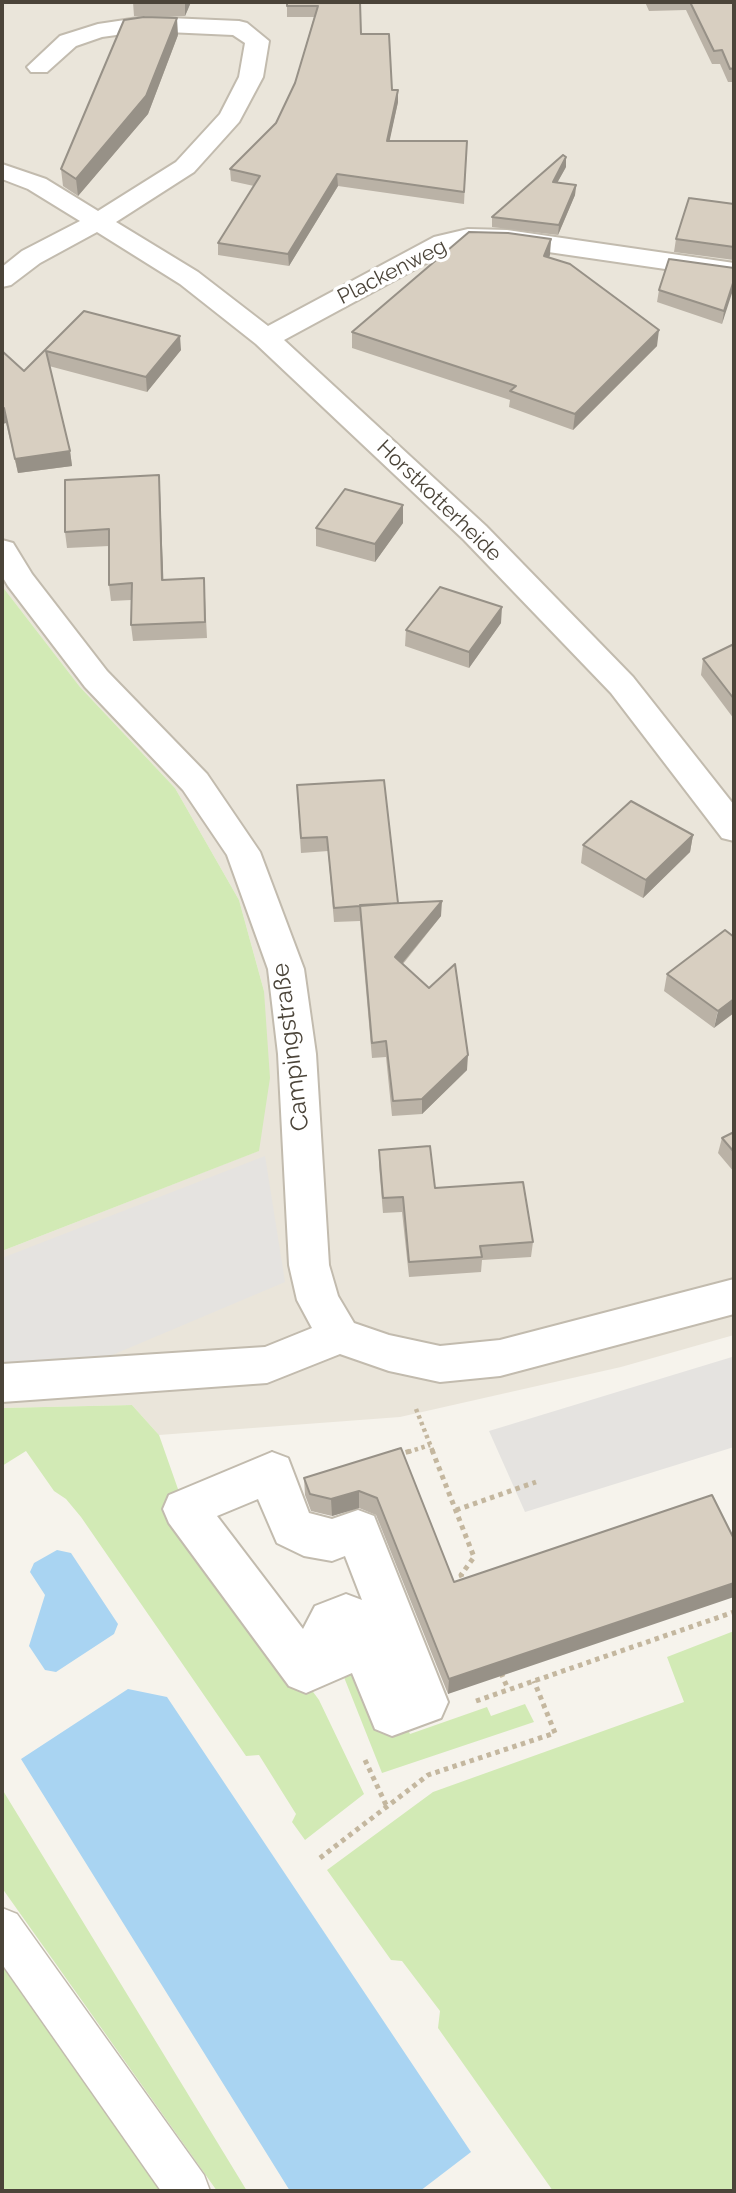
<!DOCTYPE html>
<meta charset="utf-8">
<style>
body{margin:0}
#map{position:relative;width:736px;height:2193px;overflow:hidden;background:#f6f3ec;font-family:Raleway,sans-serif}
canvas{display:block}
.frame{position:absolute;inset:0;border:4px solid #4b4439;pointer-events:none}
</style>
<div id="map">
<canvas width="736" height="2193"></canvas>
<div class="frame"></div>
</div>
<script>
const g = document.querySelector('canvas').getContext('2d');
g.lineJoin = 'round';
function fillPath(path, color) { g.fillStyle = color; g.fill(path, 'evenodd'); }
const shape = rows => new Path2D(rows.map(r => 'M' + r).join(''));
function trace(path, color, width, dash) { g.strokeStyle = color; g.lineWidth = width; g.lineCap = dash ? 'butt' : 'round'; g.setLineDash(dash || []); g.stroke(path); }
function drawText(font, color, halo, rows, align = 'center') {
  g.font = font + ' Raleway,sans-serif'; g.lineWidth = 7; g.setLineDash([]); g.textBaseline = 'middle'; g.strokeStyle = halo; g.fillStyle = color; for (const [text, x, y, turn = 0] of rows) {
    g.save(); g.translate(x, y); g.rotate((+turn || 0) * Math.PI / 180); g.textAlign = isNaN(turn) ? turn : align; if (halo) g.strokeText(text, 0, 0); g.fillText(text, 0, 0); g.restore();
  }
}
fillPath(shape([
 [2,2,734,2,734,1335,621,1367,400,1417,159,1435,132,1405,2,1408,2,1251,258,1151,264,991,239,900,175,788,80,687,2,586]
]), '#eae5da');
fillPath(shape([
 [2,586,80,687,175,788,239,900,264,991,270,1078,259,1151,2,1251],
 [132,1405,159,1435,185,1509,181,1511,319,1700,364,1794,305,1840,292,1822,296,1814,259,1755,246,1756,81,1517,66,1499,54,1491,26,1451,2,1466,2,1408],
 [734,1631,734,2191,553,2191,438,2028,440,2011,402,1961,391,1960,327,1870,433,1792,684,1702,667,1657],
 [336,1657,399,1711,410,1734,487,1707,491,1716,525,1704,534,1722,382,1773],
 [2,1789,247,2191,217,2191,2,1888],
 [2,1952,122,2121,160,2191,2,2191]
]), '#d2eab5');
fillPath(shape([
 [265,1156,285,1282,91,1364,2,1365,2,1258],
 [732,1357,734,1362,734,1447,525,1512,489,1431]
]), '#e5e3e0');
fillPath(shape([
 [57,1550,71,1553,118,1624,114,1634,56,1672,45,1670,29,1646,45,1595,30,1572,34,1563],
 [128,1689,167,1697,471,2152,420,2191,290,2191,21,1759]
]), '#a9d4f2');
const service = shape([
 [2,1908,17,1914,204,2175,210,2191,161,2191,2,1964,2,1908]
]);
const pedestrian = shape([
 [272,1452,288,1458,309,1513,332,1519,358,1510,374,1516,448,1702,441,1718,392,1736,375,1729,352,1673,306,1693,289,1686,169,1523,163,1509,169,1495,272,1452],
 [258,1499,277,1543,304,1556,332,1561,345,1556,362,1600,346,1594,315,1606,303,1629,217,1516,258,1499]
]);
const minor = shape([
 [145,17,239,21,247,23,269,41,263,77,239,122,194,172,116,222,198,272,268,326,434,237,468,229,507,230,734,263,734,279,507,246,468,245,452,249,284,340,486,526,633,677,734,805,734,841,722,838,611,693,464,540,256,344,180,284,97,232,40,263,11,285,2,287,2,267,22,251,80,221,28,189,2,179,2,164,46,179,98,211,176,162,220,114,239,77,245,43,233,35,145,31,102,37,76,46,47,72,31,72,27,67,60,36,98,24,145,17],
 [2,540,13,543,32,574,107,671,207,774,260,852,304,969,316,1054,329,1265,338,1296,354,1323,389,1335,440,1346,500,1340,734,1279,734,1314,500,1376,440,1382,389,1371,340,1354,267,1383,2,1402,2,1364,265,1347,312,1328,297,1300,289,1265,278,1054,268,969,227,855,183,790,85,687,8,586,2,576,2,540]
]);
trace(service, '#c2bbae', 3);
trace(pedestrian, '#c2bbae', 4);
trace(minor, '#c2bbae', 4);
trace(shape([
 [416,1409,433,1452],
 [408,1452,430,1445]
]), '#c4b79f', 4.5, [3.5, 3.5]);
trace(shape([
 [432,1450,474,1557,461,1575,465,1584],
 [397,1455,414,1450],
 [456,1510,536,1482],
 [501,1673,508,1689],
 [476,1701,734,1612],
 [365,1760,387,1807],
 [320,1858,428,1775,555,1733,534,1681]
]), '#c4b79f', 5, [4.5, 4.5]);
fillPath(service, '#fff');
fillPath(pedestrian, '#fff');
fillPath(minor, '#fff');
fillPath(shape([
 [133,2,191,2,185,16,134,16],
 [287,2,360,2,361,34,398,102,389,141,467,141,464,204,338,186,289,266,218,255,218,243,254,186,231,181,230,169,276,123,295,83,314,17,287,17],
 [645,2,734,2,734,82,728,82,720,64,712,64,686,10,649,11],
 [178,35,148,114,78,196,63,186,61,169],
 [566,167,557,183,576,185,575,195,558,235,492,227,492,217],
 [734,204,734,260,674,252,676,239],
 [551,239,549,257,657,346,573,430,509,407,510,400,352,348,352,332],
 [734,268,722,324,657,302,659,290],
 [84,311,181,350,147,392,49,366,70,451,72,466,18,473,6,423,2,424,2,351,24,371],
 [159,475,163,580,204,578,207,638,133,641,131,625,131,600,111,601,109,585,109,546,67,548,65,532],
 [403,523,375,562,316,546,316,528],
 [501,623,469,668,405,646,406,630],
 [734,644,734,719,701,675,703,659],
 [297,785,398,903,441,916,403,964,467,1070,422,1114,392,1116,386,1057,372,1058,360,921,334,922,328,851,301,853],
 [693,835,690,852,643,898,581,863,583,845],
 [734,937,714,1028,664,991,667,974],
 [734,1132,734,1172,718,1153,722,1138],
 [379,1150,435,1188,533,1242,531,1257,482,1260,481,1272,409,1277,402,1212,383,1213,379,1165],
 [401,1448,454,1582,712,1495,448,1694,376,1515,359,1508,332,1516,311,1511,305,1495,304,1478]
]), '#bab2a6');
fillPath(shape([
 [185,2,191,2,185,16],
 [177,18,178,35,148,114,78,196,76,179],
 [398,90,398,102,387,153,387,141],
 [566,157,566,167,552,192,553,182],
 [337,174,338,186,289,266,288,254],
 [576,185,575,195,558,235,559,225],
 [551,239,550,255,543,272,544,256],
 [734,280,734,287,722,324,724,311],
 [659,330,657,346,573,430,575,414],
 [180,336,181,350,147,392,146,377],
 [4,408,6,423,2,424,2,409],
 [70,451,72,466,18,473,15,459],
 [159,475,160,491,164,596,162,580],
 [403,505,403,523,375,562,375,544],
 [502,607,501,623,469,668,469,652],
 [693,835,690,852,643,898,646,880],
 [442,901,441,916,395,972,395,957],
 [734,999,734,1013,714,1028,718,1011],
 [468,1055,467,1070,422,1114,422,1099],
 [359,1491,359,1508,332,1516,331,1499],
 [734,1583,734,1597,448,1694,449,1679]
]), '#979187');
const building = shape([
 [287,2,360,2,361,34,389,34,392,90,398,90,387,141,467,141,464,192,337,174,288,254,218,243,260,176,230,169,276,123,295,83,318,6,287,6,287,2],
 [690,2,734,2,734,68,730,69,722,50,714,51,690,2],
 [144,17,177,18,146,96,76,179,61,169,124,20,144,17],
 [563,155,566,157,553,182,576,185,559,225,492,217,563,155],
 [689,198,734,204,734,247,676,239,689,198],
 [469,232,508,233,551,239,544,256,570,264,659,330,575,414,510,391,516,386,352,332,469,232],
 [669,259,734,268,734,280,724,311,659,290,669,259],
 [84,311,180,336,146,377,46,351,70,451,15,459,4,408,2,409,2,351,24,371,84,311],
 [159,475,162,580,204,578,205,622,131,625,132,583,109,585,109,529,65,532,65,480,159,475],
 [345,489,403,505,375,544,316,528,345,489],
 [440,587,502,607,469,652,406,630,440,587],
 [734,644,734,699,703,659,734,644],
 [384,780,398,903,334,908,327,837,301,838,297,785,384,780],
 [631,801,693,835,646,880,583,845,631,801],
 [442,901,395,957,429,988,455,964,468,1055,422,1099,393,1101,386,1041,372,1043,360,905,442,901],
 [725,930,734,937,734,999,718,1011,667,974,725,930],
 [734,1132,734,1152,722,1138,734,1132],
 [430,1146,435,1188,523,1182,533,1242,480,1246,482,1257,409,1262,403,1197,383,1198,379,1150,430,1146],
 [401,1448,454,1582,712,1495,734,1539,734,1583,449,1679,377,1498,359,1491,331,1499,310,1494,304,1478,401,1448]
]);
fillPath(building, '#d8cfc1');
trace(building, '#979187', 2);
drawText('21px', '#4b4439', '#fff', [
 ["Plackenweg",392,272,-27],
 ["Horstkotterheide",439,501,44]
]);
drawText('24px', '#4b4439', '#fff', [
 ["Campingstraße",291,1047,-97]
]);
</script>
